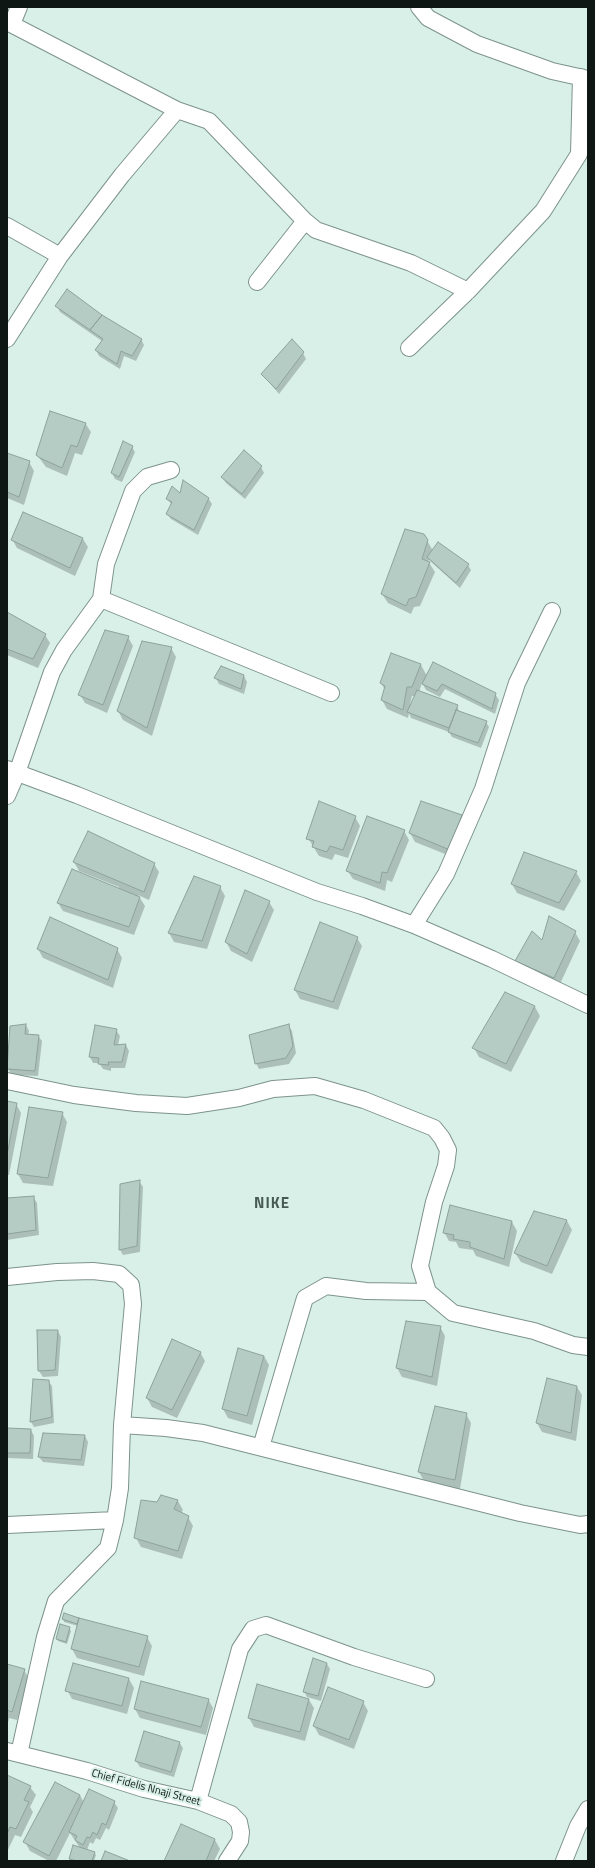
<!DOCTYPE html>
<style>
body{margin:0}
#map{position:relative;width:595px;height:1868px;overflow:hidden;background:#d8f0e8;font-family:"Titillium Web",sans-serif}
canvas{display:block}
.frame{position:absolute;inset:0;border:8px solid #0e1714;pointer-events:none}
</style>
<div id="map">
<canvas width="595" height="1868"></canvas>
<div class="frame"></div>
</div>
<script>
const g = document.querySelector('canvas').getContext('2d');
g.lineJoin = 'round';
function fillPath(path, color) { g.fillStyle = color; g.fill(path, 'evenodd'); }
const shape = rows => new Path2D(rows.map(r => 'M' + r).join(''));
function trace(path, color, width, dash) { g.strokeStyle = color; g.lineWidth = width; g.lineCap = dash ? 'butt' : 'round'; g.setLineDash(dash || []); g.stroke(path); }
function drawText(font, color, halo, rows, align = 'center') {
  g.font = font + ' "Titillium Web",sans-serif'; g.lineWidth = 4; g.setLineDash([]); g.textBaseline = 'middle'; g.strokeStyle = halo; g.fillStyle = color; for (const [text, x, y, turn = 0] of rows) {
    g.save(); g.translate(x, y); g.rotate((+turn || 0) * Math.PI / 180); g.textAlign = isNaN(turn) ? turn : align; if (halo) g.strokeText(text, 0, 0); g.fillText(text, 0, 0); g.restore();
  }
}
fillPath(shape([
 [57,306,101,316,141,339,144,345,136,361,124,356,120,369,99,356,96,350,102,341,60,312],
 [303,353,306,359,279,394,262,374],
 [85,423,91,432,82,455,75,453,67,476,46,467,37,455],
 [132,447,135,452,122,482,115,479,112,473],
 [7,454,29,462,34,471,24,505,7,498],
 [261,467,264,473,245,499,226,483,222,477],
 [181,495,208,498,212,504,198,535,171,519,167,514,172,505,167,499],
 [424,535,433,551,468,565,471,570,460,588,429,560,428,561,435,572,420,606,414,607,411,614,388,603,382,594],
 [12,539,83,539,88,547,75,576,17,548],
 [7,614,45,635,50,643,38,668,7,655],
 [128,637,133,646,107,713,85,703,80,695],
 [171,648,176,657,152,736,123,720,118,711],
 [391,654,421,665,427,676,495,694,499,700,495,714,445,689,440,697,426,690,422,683,419,692,457,706,460,713,486,722,489,727,481,748,452,737,449,732,411,718,409,713,408,718,387,709,382,700,385,690,381,683],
 [412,696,415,696,411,704,410,704],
 [244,676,247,682,244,694,219,684,216,678],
 [461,816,466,824,455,858,415,842,410,833],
 [355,817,360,826,348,858,335,854,332,860,319,856,308,838],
 [404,831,409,840,392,882,387,880,385,891,353,879,347,870],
 [525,853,576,872,581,881,564,911,517,893,512,884],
 [74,862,154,864,159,872,149,900,138,895,145,906,134,935,63,911,58,903,119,889,119,887,79,871],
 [220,887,225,896,207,949,174,942,169,933],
 [269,902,274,910,252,962,231,951,226,942],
 [321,923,357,938,362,946,338,1010,300,999,295,990],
 [575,932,580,941,559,986,522,970,517,961,542,942],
 [38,949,117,949,122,958,113,988,43,958],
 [505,993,535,1007,540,1016,511,1072,479,1057,474,1048],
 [26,1025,29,1031,28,1035,38,1036,42,1041,38,1076,12,1075,8,1069],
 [288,1025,292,1031,296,1053,289,1064,259,1069,256,1063],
 [96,1026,116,1030,120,1036,118,1045,126,1045,129,1051,125,1068,111,1068,111,1071,103,1069,99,1063,93,1063,90,1057],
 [7,1102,16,1104,21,1113,9,1175,7,1175],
 [62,1113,67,1122,53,1186,23,1183,18,1174],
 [139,1181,143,1187,140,1252,123,1255,120,1250,121,1185],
 [33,1197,37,1203,39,1235,7,1240,7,1199],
 [534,1213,567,1221,572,1230,552,1274,521,1262,515,1253],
 [512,1222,517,1231,509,1267,476,1256,473,1250,459,1248,456,1242,449,1241,444,1232],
 [440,1327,445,1336,437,1386,402,1377,397,1368],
 [58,1331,61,1337,58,1376,43,1377,39,1371],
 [200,1352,205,1361,177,1418,152,1407,147,1398],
 [264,1356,269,1365,252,1425,228,1418,223,1409],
 [48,1381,52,1386,54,1423,34,1427,31,1422],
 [577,1387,582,1395,576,1441,542,1432,537,1423],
 [466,1414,471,1423,460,1489,424,1481,419,1472],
 [7,1429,31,1430,34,1436,33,1459,7,1458],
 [85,1436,88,1442,84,1466,43,1462,39,1457],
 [178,1501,183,1510,181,1513,188,1517,193,1526,182,1559,141,1547,136,1538,157,1503],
 [64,1614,147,1637,152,1646,144,1676,77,1658,72,1649,78,1626,64,1622,63,1619],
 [69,1628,71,1631,67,1644,58,1641,57,1638],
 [327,1664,330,1669,321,1701,307,1697,304,1691],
 [7,1665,24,1670,29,1679,17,1720,9,1718,8,1723],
 [129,1679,134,1688,127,1714,72,1699,67,1690],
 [208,1699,213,1708,206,1735,140,1718,135,1709],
 [309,1700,314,1708,305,1741,254,1727,249,1718],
 [363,1702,368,1711,354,1749,319,1735,314,1726],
 [179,1742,183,1748,174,1777,140,1767,136,1761],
 [7,1776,30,1787,36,1795,30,1807,33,1812,21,1837,15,1835,7,1852],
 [80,1795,84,1803,114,1802,118,1808,109,1830,106,1828,100,1840,96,1838,93,1844,90,1842,87,1850,94,1852,96,1855,94,1861,71,1861,70,1859,80,1848,70,1833,56,1861,49,1861,30,1851,25,1842],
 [182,1825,215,1840,220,1849,214,1861,166,1861]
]), '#0003');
const building = shape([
 [67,289,102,315,90,330,55,306,67,289],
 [102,315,142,339,132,356,121,351,117,364,95,350,103,339,90,330,102,315],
 [292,339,304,352,276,389,261,374,292,339],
 [50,411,86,423,77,447,71,445,62,468,40,458,36,455,50,411],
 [123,441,133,446,119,477,111,473,123,441],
 [244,450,262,466,242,494,221,477,244,450],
 [7,453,30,461,19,497,7,492,7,453],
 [183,480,209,498,194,530,166,514,172,502,166,499,172,486,180,493,183,480],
 [23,512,83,538,70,568,11,540,23,512],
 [405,529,424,534,428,540,422,559,430,562,416,597,409,599,406,606,381,594,405,529],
 [438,542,469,564,456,583,427,557,438,542],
 [7,612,46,634,33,659,7,649,7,612],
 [105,630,129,636,103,705,78,695,105,630],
 [142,641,172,647,147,728,117,711,142,641],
 [391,653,421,664,412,687,407,687,403,710,381,700,385,686,380,683,391,653],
 [433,662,496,693,492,709,442,684,437,691,422,684,433,662],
 [221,666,244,675,241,689,214,678,221,666],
 [417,690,458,705,449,728,407,712,417,690],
 [456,710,487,721,478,743,448,732,456,710],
 [319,801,356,816,343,850,330,846,327,852,312,847,314,841,306,839,319,801],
 [421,801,462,815,450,850,409,833,421,801],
 [367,816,405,830,387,873,382,872,380,883,346,871,367,816],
 [88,831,155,863,144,892,73,862,88,831],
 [524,852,577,871,559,903,511,884,524,852],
 [72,869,140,897,129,927,57,903,72,869],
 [194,876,221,886,202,941,168,933,194,876],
 [245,890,270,901,247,954,225,942,245,890],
 [549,916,576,931,554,978,515,961,532,931,542,940,549,916],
 [50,917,118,948,108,980,37,949,50,917],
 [320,922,358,937,333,1002,294,990,320,922],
 [505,992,535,1006,506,1064,472,1048,505,992],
 [26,1024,25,1034,39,1035,35,1071,7,1069,10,1026,26,1024],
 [289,1024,293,1046,286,1058,255,1064,249,1035,289,1024],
 [95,1025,117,1029,114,1045,126,1044,122,1062,108,1062,109,1065,98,1064,99,1058,89,1057,95,1025],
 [7,1101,17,1103,7,1155,7,1101],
 [29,1107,63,1112,48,1178,17,1174,29,1107],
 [140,1180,137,1246,119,1250,120,1184,140,1180],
 [34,1196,36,1230,7,1234,7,1198,34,1196],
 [450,1205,512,1221,504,1259,470,1247,470,1242,453,1239,454,1235,443,1233,450,1205],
 [534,1211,567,1220,547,1266,514,1253,534,1211],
 [406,1321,441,1326,432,1377,396,1368,406,1321],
 [37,1330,58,1330,55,1370,38,1371,37,1330],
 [172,1339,201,1352,172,1410,146,1398,172,1339],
 [238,1348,264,1356,247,1416,222,1409,238,1348],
 [547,1378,577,1386,571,1433,536,1423,547,1378],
 [33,1379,49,1380,52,1417,30,1422,33,1379],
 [435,1406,467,1413,455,1480,418,1472,435,1406],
 [7,1428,31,1429,30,1453,7,1453,7,1428],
 [43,1433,85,1435,81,1460,38,1457,43,1433],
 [161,1495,178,1500,174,1509,189,1516,178,1551,134,1538,141,1500,157,1502,161,1495],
 [64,1613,79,1618,77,1624,62,1619,64,1613],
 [79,1618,148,1636,139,1667,71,1649,79,1618],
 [60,1624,70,1627,66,1642,56,1639,60,1624],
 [313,1658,327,1663,318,1696,303,1692,313,1658],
 [73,1663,129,1678,122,1706,65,1691,73,1663],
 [7,1664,25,1669,12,1712,7,1710,7,1664],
 [141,1681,209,1699,201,1727,134,1709,141,1681],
 [257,1684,309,1699,300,1732,248,1718,257,1684],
 [328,1687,364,1701,349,1740,313,1726,328,1687],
 [144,1731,180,1742,171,1772,135,1761,144,1731],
 [7,1775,31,1786,24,1800,29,1802,16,1829,10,1827,7,1834,7,1775],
 [55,1782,80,1795,49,1856,23,1842,55,1782],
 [89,1789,115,1801,106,1825,102,1823,97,1835,93,1832,90,1838,87,1837,83,1845,75,1840,77,1836,69,1832,89,1789],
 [181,1824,215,1839,206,1861,164,1861,181,1824],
 [73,1845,95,1852,92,1861,77,1861,69,1859,73,1845],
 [105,1851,130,1861,101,1861,105,1851]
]);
fillPath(building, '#b5ccc4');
trace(building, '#8ca29b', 1);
const minor = shape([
 [419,7,428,18,477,44,552,71,588,79],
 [7,22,177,110,209,121,305,221,316,230,411,263,468,291],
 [12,24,19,7],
 [7,226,60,256],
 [257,282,305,221],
 [7,339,60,256,122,175,177,110],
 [409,348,468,291,543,211,579,154,581,77],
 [101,599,331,693],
 [7,769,77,795,317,892,362,906,414,925,492,959,588,1005],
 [7,796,17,773,52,672,64,650,101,599,106,564,133,491,147,477,171,470],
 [414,925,446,874,483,789,517,683,552,611],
 [7,1081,74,1095,136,1103,187,1106,239,1098,273,1089,315,1086,364,1100,434,1128,442,1138,448,1150,446,1166,434,1202,420,1266,428,1292,453,1313,534,1331,573,1345,588,1347],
 [7,1277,57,1272,93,1271,119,1274,131,1285,133,1304,122,1425,120,1488,115,1520,108,1548,56,1601,45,1637,19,1754],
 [122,1425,166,1428,203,1433,520,1513,580,1525,588,1524],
 [261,1447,305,1298,326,1286,366,1291,428,1292],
 [7,1525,115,1520],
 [7,1751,87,1771,144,1789,198,1801,231,1814,239,1822,241,1832,240,1841,227,1861],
 [198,1801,240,1649,253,1629,266,1625,354,1657,426,1679],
 [564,1861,578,1826,588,1809]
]);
trace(minor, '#7d938c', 18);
trace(minor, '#fff', 16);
drawText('11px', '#0e1714', '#d8f0e8', [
 ["Chief Fidelis Nnaji Street",146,1788,15]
]);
g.letterSpacing = '1px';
drawText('bold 15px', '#465b54', '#d8f0e8', [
 ["NIKE",272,1204]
]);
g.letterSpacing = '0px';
</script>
